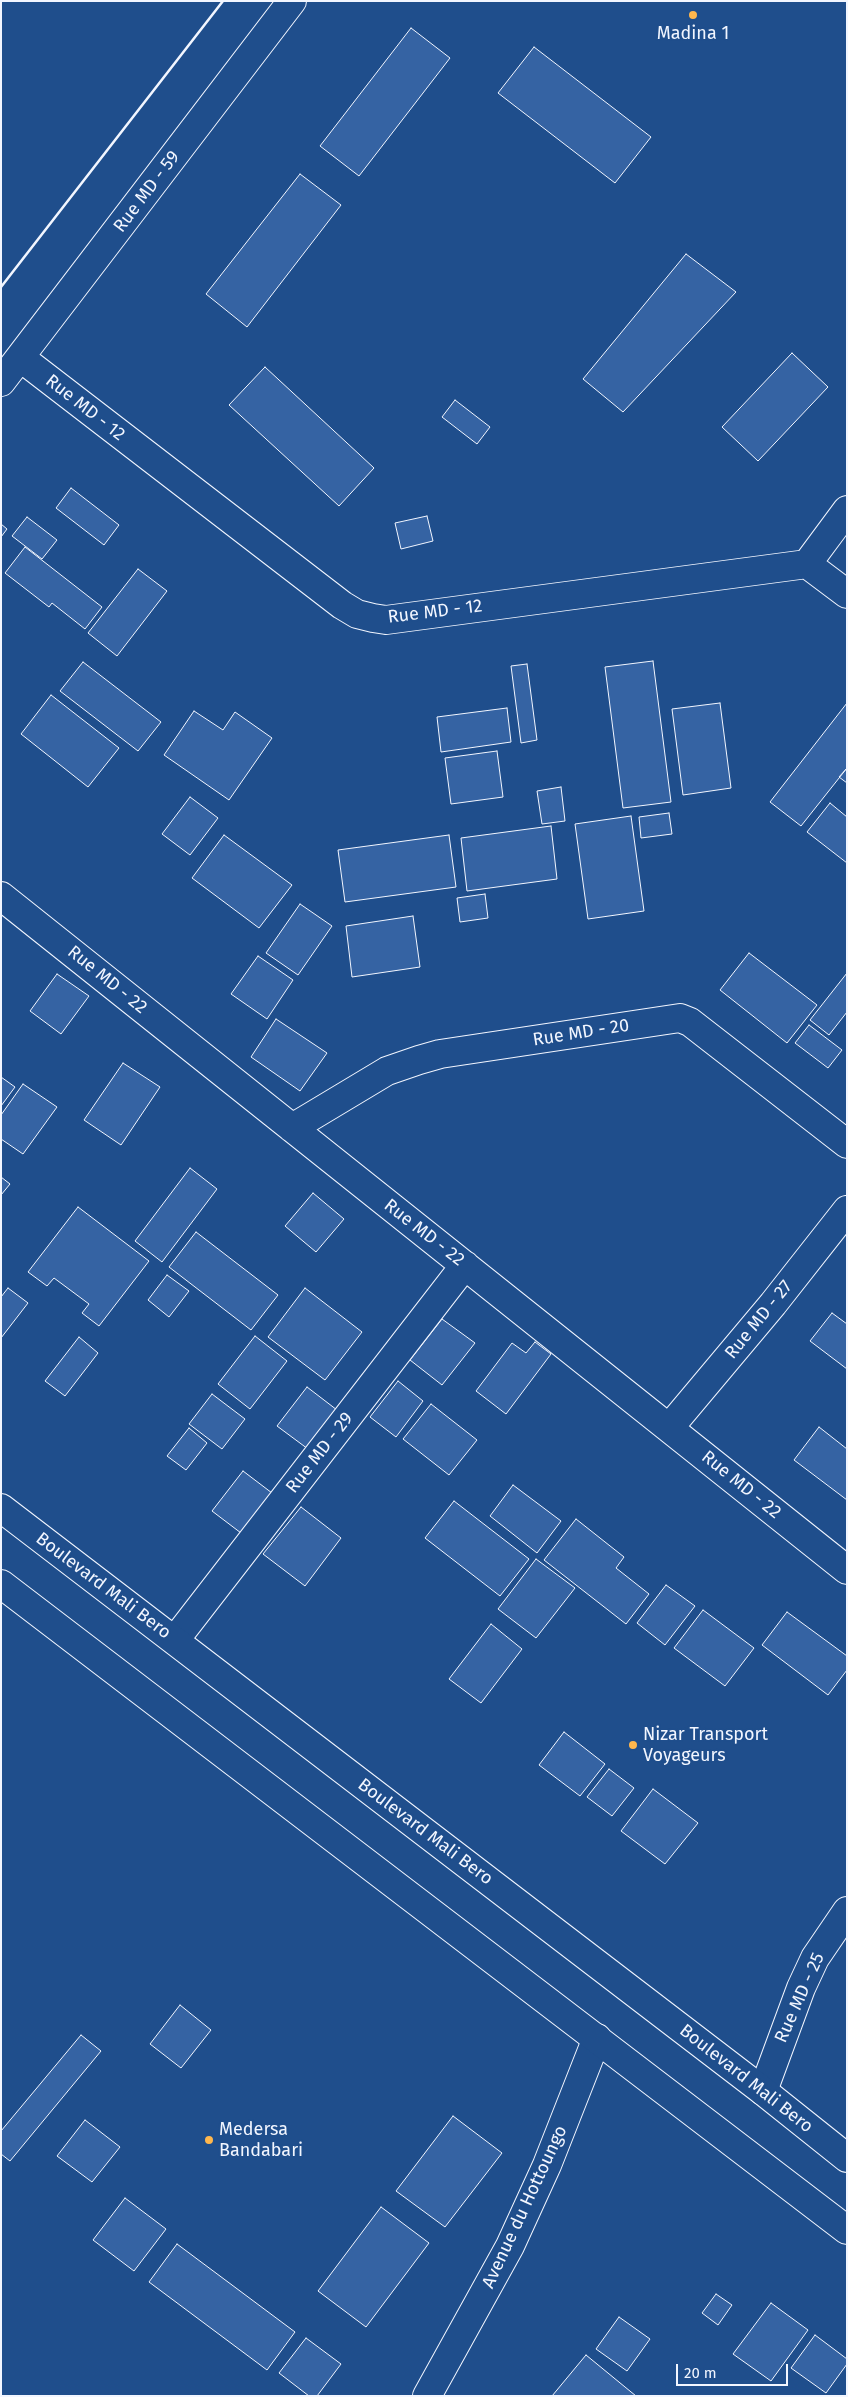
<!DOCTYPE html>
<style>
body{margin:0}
#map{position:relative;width:848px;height:2397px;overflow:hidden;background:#1f4e8c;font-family:"Fira Sans",sans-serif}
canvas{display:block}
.frame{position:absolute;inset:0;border:2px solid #f2f6ff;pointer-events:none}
.scale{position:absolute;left:676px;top:2364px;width:112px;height:22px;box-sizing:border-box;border:2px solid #f2f6ff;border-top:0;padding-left:6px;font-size:15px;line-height:18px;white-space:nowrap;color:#f2f6ff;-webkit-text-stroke:4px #1f4e8c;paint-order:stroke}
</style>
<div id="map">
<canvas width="848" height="2397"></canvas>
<div class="frame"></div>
<div class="scale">20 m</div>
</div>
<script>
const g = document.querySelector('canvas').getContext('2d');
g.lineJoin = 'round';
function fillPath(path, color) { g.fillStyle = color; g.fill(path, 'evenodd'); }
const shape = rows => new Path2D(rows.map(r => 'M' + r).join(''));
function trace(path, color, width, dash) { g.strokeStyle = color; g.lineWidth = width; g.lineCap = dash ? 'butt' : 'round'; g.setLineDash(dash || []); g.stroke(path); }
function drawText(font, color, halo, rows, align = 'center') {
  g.font = font + ' "Fira Sans",sans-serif'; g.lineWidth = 4; g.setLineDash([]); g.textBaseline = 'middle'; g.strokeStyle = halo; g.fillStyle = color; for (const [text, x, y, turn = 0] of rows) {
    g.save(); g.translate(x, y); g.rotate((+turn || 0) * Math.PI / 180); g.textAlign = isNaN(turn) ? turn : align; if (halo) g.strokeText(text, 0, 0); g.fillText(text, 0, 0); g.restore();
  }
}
const building = shape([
 [411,28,450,58,359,176,320,146,411,28],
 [534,47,651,137,615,183,498,93,534,47],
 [300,174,341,205,247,327,206,294,300,174],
 [686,254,736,292,623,412,583,379,686,254],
 [792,353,828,387,758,461,722,427,792,353],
 [265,367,374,468,339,506,229,405,265,367],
 [455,400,490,427,477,444,442,417,455,400],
 [71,488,119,525,104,545,56,508,71,488],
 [427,516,433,541,401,549,395,523,427,516],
 [27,517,57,540,42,559,12,536,27,517],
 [1,524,7,529,1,537,1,524],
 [25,547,102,607,85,629,52,603,49,607,5,573,25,547],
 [138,569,167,591,117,656,88,633,138,569],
 [653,661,671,802,623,808,605,667,653,661],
 [83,662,161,722,138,751,60,691,83,662],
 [527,664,537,740,521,743,511,666,527,664],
 [51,695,119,748,88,787,21,734,51,695],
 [720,703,731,788,683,795,672,709,720,703],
 [847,703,847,768,801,826,770,802,847,703],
 [507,708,511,742,441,752,437,717,507,708],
 [194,711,223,730,235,712,272,738,229,800,164,755,194,711],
 [497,751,503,797,451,804,445,758,497,751],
 [847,768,847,783,839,777,847,768],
 [561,787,565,821,542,824,537,791,561,787],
 [190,797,218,818,190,855,162,834,190,797],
 [830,803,847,817,847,863,807,832,830,803],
 [669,813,672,834,641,838,639,817,669,813],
 [631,816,644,911,588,919,575,824,631,816],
 [551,826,557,879,467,891,461,838,551,826],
 [224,835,292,885,259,928,192,878,224,835],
 [449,835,456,887,345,902,338,850,449,835],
 [485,894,488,918,460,922,457,898,485,894],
 [300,904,332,926,298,975,266,953,300,904],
 [413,916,420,967,352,977,346,926,413,916],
 [749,953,817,1005,787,1043,720,990,749,953],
 [258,956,293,980,267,1019,231,994,258,956],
 [847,973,847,1012,829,1035,810,1020,847,973],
 [57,974,89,996,61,1034,30,1011,57,974],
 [276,1019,327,1053,300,1091,251,1057,276,1019],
 [809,1025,842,1050,828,1068,795,1043,809,1025],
 [123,1063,160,1087,121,1145,84,1120,123,1063],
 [1,1077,15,1087,1,1106,1,1077],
 [23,1084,57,1107,23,1154,1,1139,1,1115,23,1084],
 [190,1168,217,1189,162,1262,135,1241,190,1168],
 [1,1177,10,1184,1,1195,1,1177],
 [313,1193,344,1219,316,1252,285,1226,313,1193],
 [78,1207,149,1261,99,1326,82,1313,89,1304,54,1278,47,1286,28,1272,78,1207],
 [196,1232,278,1295,251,1330,169,1267,196,1232],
 [167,1275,189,1291,169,1317,148,1300,167,1275],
 [8,1288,28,1303,1,1338,1,1297,8,1288],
 [305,1288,362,1332,325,1380,268,1337,305,1288],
 [832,1313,847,1324,847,1369,810,1341,832,1313],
 [442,1319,475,1343,442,1385,410,1360,442,1319],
 [255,1336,287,1361,250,1409,218,1384,255,1336],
 [79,1337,98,1353,65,1396,45,1381,79,1337],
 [535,1342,551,1354,506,1414,476,1391,512,1343,526,1353,535,1342],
 [398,1381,423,1401,396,1437,370,1417,398,1381],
 [307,1387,337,1410,308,1449,277,1426,307,1387],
 [212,1394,245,1419,222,1449,189,1424,212,1394],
 [431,1404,477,1440,449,1475,403,1439,431,1404],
 [819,1427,847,1449,847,1500,794,1460,819,1427],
 [189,1428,207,1443,186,1470,167,1456,189,1428],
 [243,1471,272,1493,241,1533,212,1511,243,1471],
 [513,1485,561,1521,537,1553,490,1516,513,1485],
 [454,1501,529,1559,500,1596,425,1538,454,1501],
 [301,1507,341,1538,305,1586,263,1554,301,1507],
 [576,1519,624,1557,616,1568,649,1594,626,1624,544,1560,576,1519],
 [536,1559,575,1588,536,1638,498,1609,536,1559],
 [666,1585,695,1606,665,1645,637,1623,666,1585],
 [703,1610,754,1648,725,1686,674,1648,703,1610],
 [787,1612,847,1656,847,1670,828,1695,762,1645,787,1612],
 [491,1624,522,1649,481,1703,449,1679,491,1624],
 [564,1732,605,1764,580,1796,539,1765,564,1732],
 [609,1769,634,1788,612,1816,587,1797,609,1769],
 [653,1789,698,1823,665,1864,621,1831,653,1789],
 [180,2005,211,2030,181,2068,150,2044,180,2005],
 [81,2035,101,2051,10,2161,1,2154,1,2131,81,2035],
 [453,2116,502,2153,445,2227,396,2191,453,2116],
 [85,2120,120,2147,92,2182,57,2156,85,2120],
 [125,2198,166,2229,134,2271,93,2240,125,2198],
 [381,2207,429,2243,366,2327,318,2291,381,2207],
 [177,2244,295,2332,267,2370,149,2282,177,2244],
 [716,2294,732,2305,718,2325,702,2313,716,2294],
 [771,2303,808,2330,771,2381,733,2354,771,2303],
 [619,2317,650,2339,627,2371,596,2349,619,2317],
 [815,2335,847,2359,847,2364,826,2393,791,2368,815,2335],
 [306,2338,341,2364,317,2396,309,2396,279,2373,306,2338],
 [586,2355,636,2396,552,2396,586,2355]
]);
fillPath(building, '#3563a3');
trace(building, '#f2f6ff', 1);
const minor = shape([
 [21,358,342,605,357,614,373,618,386,620,807,564,847,510],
 [1,382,292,1],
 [807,564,847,594],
 [1,896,847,1570],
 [292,1128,387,1071,419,1060,440,1054,680,1018,690,1022,847,1144],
 [669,1428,773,1304,847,1210],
 [175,1640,465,1265],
 [763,2091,801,1988,815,1958,847,1911],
 [427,2396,510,2246,547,2165,597,2038]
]);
const major = shape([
 [1,1508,763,2091,847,2158],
 [1,1584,847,2230]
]);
trace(minor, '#f2f6ff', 30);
trace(major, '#f2f6ff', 30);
trace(minor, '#1f4e8c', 28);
trace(major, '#1f4e8c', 28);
trace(shape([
 [1,287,223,1]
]), '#f2f6ff', 2.5);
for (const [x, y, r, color] of [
 [693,15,5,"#ffb74d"],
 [633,1745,5,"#ffb74d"],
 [209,2140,5,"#ffb74d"]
]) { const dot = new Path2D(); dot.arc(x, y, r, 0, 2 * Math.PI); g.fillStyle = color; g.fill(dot); trace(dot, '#1f4e8c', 2); }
drawText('18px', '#f2f6ff', '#1f4e8c', [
 ["Madina 1",693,34,"center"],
 ["Nizar Transport",643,1735],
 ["Voyageurs",643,1756],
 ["Medersa",219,2130],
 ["Bandabari",219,2151]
], 'left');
drawText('18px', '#f2f6ff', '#1f4e8c', [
 ["Rue MD - 59",147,192,-53],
 ["Rue MD - 12",85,408,38],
 ["Rue MD - 12",435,612,-7],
 ["Rue MD - 22",107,980,39],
 ["Rue MD - 20",581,1033,-9],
 ["Rue MD - 22",424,1233,38],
 ["Rue MD - 27",759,1320,-51],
 ["Rue MD - 29",320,1453,-52],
 ["Rue MD - 22",741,1485,39],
 ["Boulevard Mali Bero",103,1586,37],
 ["Boulevard Mali Bero",425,1832,37],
 ["Rue MD - 25",800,1998,-66],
 ["Boulevard Mali Bero",746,2079,38],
 ["Avenue du Hottoungo",525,2207,-65]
]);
</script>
